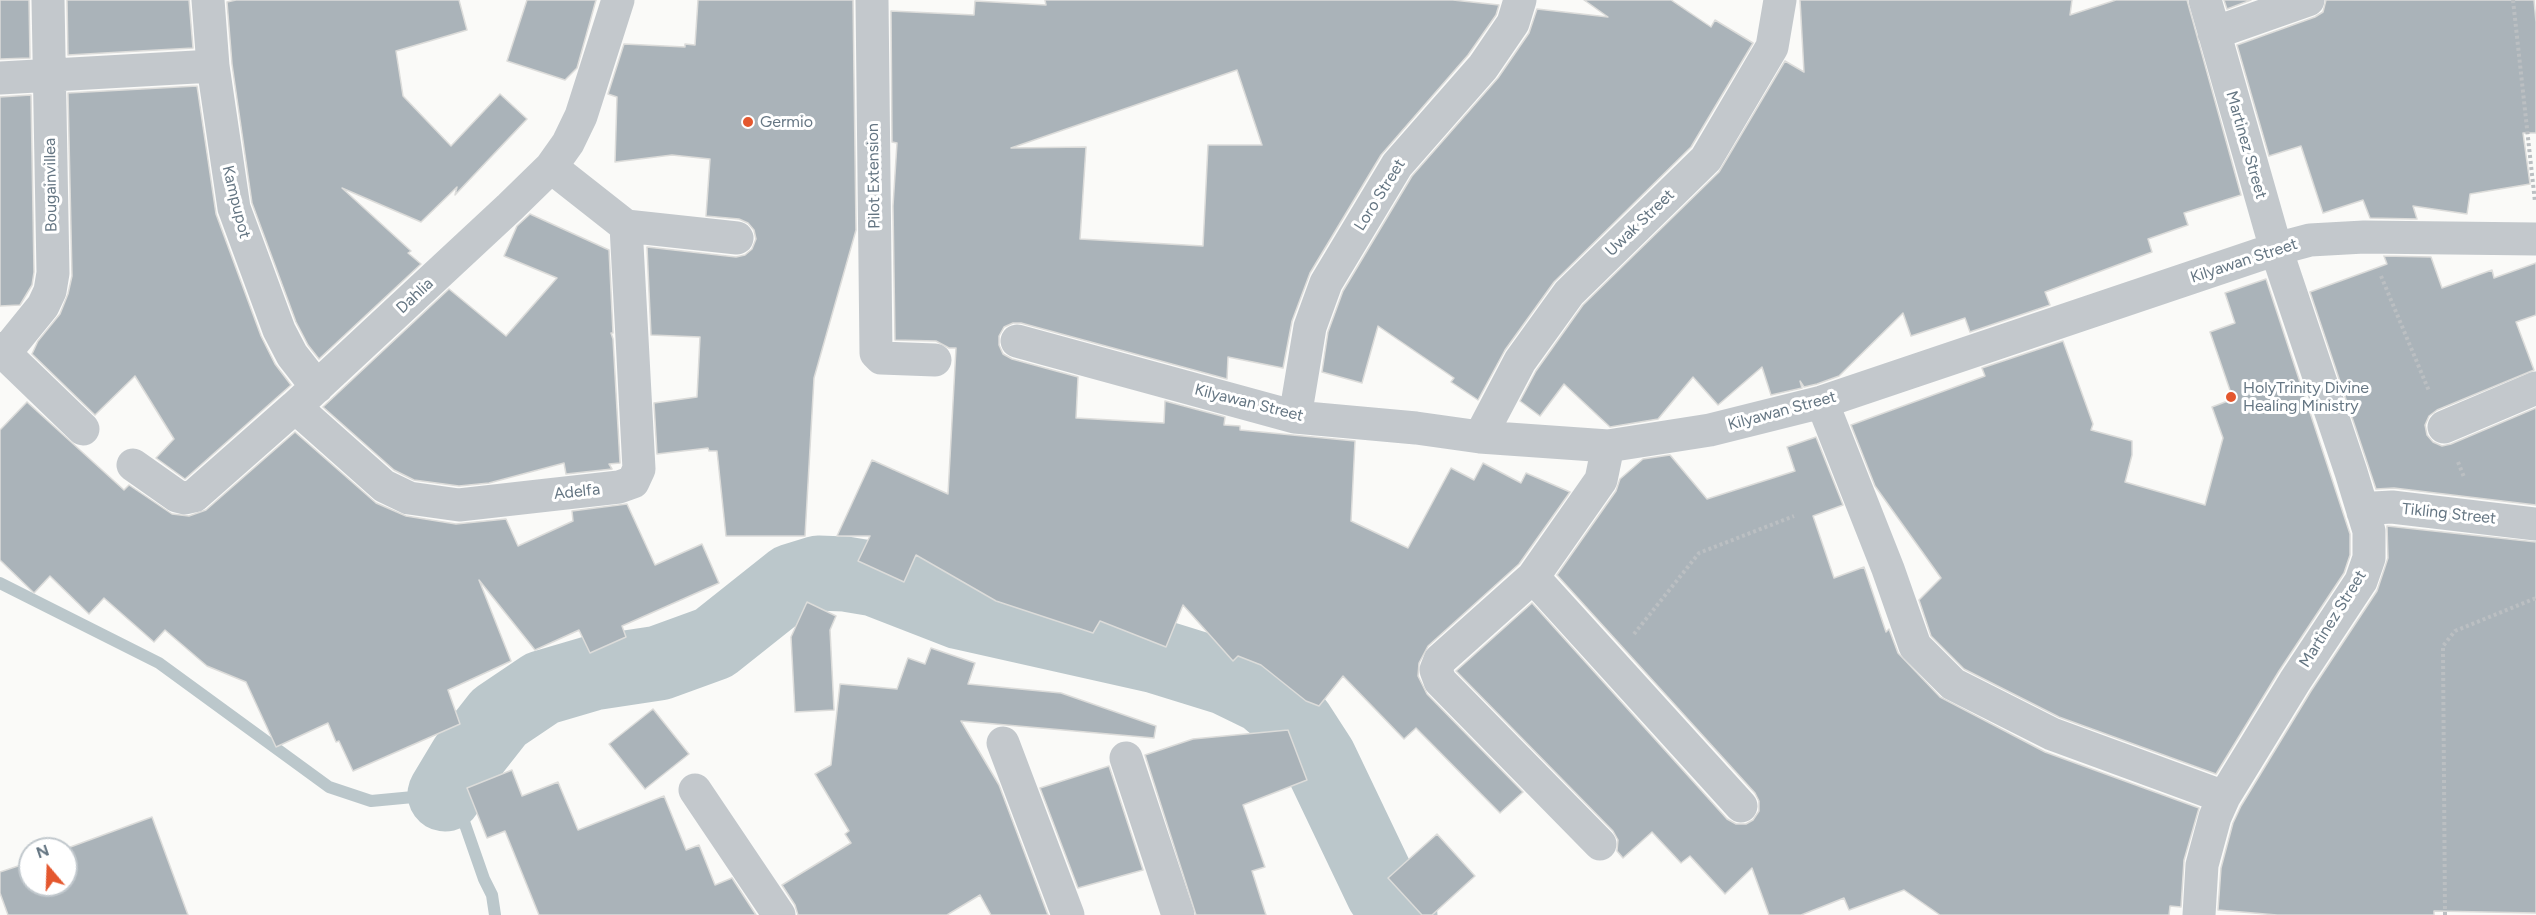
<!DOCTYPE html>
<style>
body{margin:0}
#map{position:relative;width:2536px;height:915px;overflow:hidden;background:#fafaf8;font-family:Figtree,sans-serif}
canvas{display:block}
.north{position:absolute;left:18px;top:837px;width:60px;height:60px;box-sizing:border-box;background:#fff;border:2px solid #c1c8cd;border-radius:50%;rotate:341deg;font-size:16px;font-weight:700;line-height:24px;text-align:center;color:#657683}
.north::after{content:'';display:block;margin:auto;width:21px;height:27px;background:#e4572e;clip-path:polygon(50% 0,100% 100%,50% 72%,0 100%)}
</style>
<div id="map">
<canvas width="2536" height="915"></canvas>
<div class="north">N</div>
</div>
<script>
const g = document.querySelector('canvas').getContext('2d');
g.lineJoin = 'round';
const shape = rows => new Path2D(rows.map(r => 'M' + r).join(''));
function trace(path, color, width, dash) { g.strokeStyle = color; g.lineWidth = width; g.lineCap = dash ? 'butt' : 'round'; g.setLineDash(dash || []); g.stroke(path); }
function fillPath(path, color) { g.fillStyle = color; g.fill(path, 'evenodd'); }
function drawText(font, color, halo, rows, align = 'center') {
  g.font = font + ' Figtree,sans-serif'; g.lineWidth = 6; g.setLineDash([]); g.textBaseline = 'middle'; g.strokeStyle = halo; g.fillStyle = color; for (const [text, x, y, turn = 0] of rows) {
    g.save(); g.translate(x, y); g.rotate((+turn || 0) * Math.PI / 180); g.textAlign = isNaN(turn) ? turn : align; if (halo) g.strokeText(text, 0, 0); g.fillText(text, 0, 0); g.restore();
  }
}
trace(shape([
 [0,583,159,663,329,787,371,801,445,794,461,813,484,879,492,895,495,915]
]), '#bbc7cb', 12);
trace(shape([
 [445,794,466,759,499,717,542,688,593,673,659,663,714,643,792,581,818,573,845,574,875,579,960,612,1156,656,1227,678,1264,696,1297,724,1319,758,1383,892,1400,915]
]), '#bbc7cb', 75);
const building = shape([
 [0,0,29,0,30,58,0,59,0,0],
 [67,0,189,0,193,48,68,55,67,0],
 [236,0,459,0,467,30,396,51,403,96,451,146,500,94,527,119,455,195,457,187,421,222,342,188,411,251,408,253,421,264,319,359,308,345,296,322,252,203,232,64,227,2,236,0],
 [527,0,596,0,577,68,565,80,507,61,527,0],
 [698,0,853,0,856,230,814,378,805,536,726,536,717,451,709,451,708,448,657,454,654,403,697,397,700,337,651,335,647,247,736,257,745,255,752,249,756,239,754,230,748,223,739,219,706,216,710,159,672,155,615,162,617,97,608,94,624,44,685,47,685,44,695,45,698,0],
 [1045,0,1453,0,1499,5,1496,15,1468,55,1381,155,1310,273,1292,321,1283,368,1228,357,1227,379,1021,323,1013,323,1004,327,999,336,999,345,1003,354,1012,359,1078,377,1076,418,1164,423,1165,401,1225,417,1224,425,1240,426,1240,430,1355,441,1351,521,1408,548,1451,468,1474,480,1483,463,1521,483,1526,473,1570,492,1519,564,1428,646,1419,663,1418,676,1427,694,1523,792,1500,813,1416,728,1404,739,1343,676,1319,706,1306,701,1261,665,1238,656,1233,661,1183,605,1166,647,1100,621,1093,633,996,601,916,555,904,582,858,561,870,536,837,536,872,460,948,494,956,348,949,348,936,341,895,340,893,206,897,143,892,142,891,11,974,15,975,1,1046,5,1045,0],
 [1237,70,1262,145,1208,145,1203,246,1080,239,1086,147,1011,148,1237,70],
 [1584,0,1671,0,1711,27,1715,20,1753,43,1691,147,1554,282,1505,350,1478,400,1451,382,1454,378,1378,326,1362,383,1322,372,1328,332,1343,291,1412,176,1498,78,1529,33,1537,9,1608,17,1584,0],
 [1800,0,2072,0,2070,15,2116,0,2187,0,2241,195,2184,213,2188,225,2148,239,2152,252,2045,292,2050,305,1970,332,1965,318,1911,336,1903,313,1839,376,1817,384,1804,387,1800,381,1802,388,1771,395,1762,367,1718,405,1693,377,1658,419,1610,427,1564,384,1540,416,1520,401,1536,371,1583,305,1719,172,1785,61,1804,72,1800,0],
 [2224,0,2251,0,2227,9,2224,0],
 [2326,0,2534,0,2536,22,2536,133,2523,133,2530,184,2470,194,2467,214,2413,206,2417,219,2370,218,2363,200,2323,213,2301,146,2269,156,2237,45,2315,17,2323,12,2326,0],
 [197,86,216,214,261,336,275,364,291,385,185,479,156,458,174,439,135,376,95,415,32,354,38,341,60,314,68,294,72,276,68,93,197,86],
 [31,95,34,272,32,285,20,305,0,306,0,97,31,95],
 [530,214,609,250,613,333,611,333,613,339,620,463,609,464,612,469,566,474,564,463,489,483,459,486,414,480,394,470,323,407,449,289,506,336,557,278,504,256,517,226,530,214],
 [2384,256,2431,257,2442,288,2492,270,2494,278,2536,263,2536,315,2516,322,2534,370,2437,410,2429,416,2425,425,2427,435,2433,442,2442,446,2451,444,2536,408,2536,505,2394,488,2376,489,2310,292,2387,264,2384,256],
 [2266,279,2350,534,2350,555,2344,573,2279,671,2216,774,2059,717,1964,669,1931,636,1919,600,1941,578,1875,486,1851,425,1985,376,1982,368,2063,341,2093,424,2091,430,2132,441,2132,455,2125,482,2205,505,2223,438,2212,407,2233,399,2210,332,2235,323,2225,293,2266,279],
 [27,402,124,490,129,485,172,514,189,516,206,510,295,432,376,503,406,516,456,524,506,519,518,546,573,521,572,511,627,504,655,565,702,544,719,583,622,626,626,637,590,653,579,630,535,650,479,580,511,661,448,690,460,724,353,771,339,741,336,742,328,723,276,747,246,682,207,666,165,630,154,642,104,598,89,614,50,576,34,593,0,560,0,430,27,402],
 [1816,437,1843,505,1813,516,1834,578,1864,567,1886,632,1889,629,1898,653,1940,697,2045,752,2199,808,2184,860,2181,907,2170,906,2169,915,1940,915,1904,890,1849,910,1844,898,1801,915,1769,915,1752,868,1725,894,1690,856,1681,863,1652,832,1623,858,1617,851,1618,840,1613,831,1456,671,1532,603,1727,819,1736,824,1746,824,1753,820,1759,811,1759,801,1755,793,1557,575,1616,491,1620,479,1643,459,1670,455,1707,499,1795,471,1787,447,1816,437],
 [2387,526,2536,542,2536,913,2434,911,2434,915,2277,915,2218,910,2221,868,2233,823,2241,806,2311,691,2377,591,2388,558,2387,526],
 [807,602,836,616,830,630,834,710,795,712,791,637,807,602],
 [931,648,975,663,968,684,1061,693,1156,726,1154,738,961,721,999,785,1048,915,991,915,980,895,947,915,798,915,795,905,782,885,851,843,845,834,849,831,815,774,831,765,840,684,897,689,908,658,925,664,931,648],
 [653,709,689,754,645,789,609,744,653,709],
 [1288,730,1307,780,1243,805,1265,867,1252,871,1266,915,1196,915,1145,755,1193,739,1288,730],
 [1109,766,1143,870,1078,888,1040,788,1109,766],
 [512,770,522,796,558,782,578,830,664,796,686,850,699,845,715,885,732,878,756,915,539,915,505,831,487,838,467,788,512,770],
 [152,817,188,915,8,915,0,893,0,872,30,862,30,885,66,885,65,849,152,817],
 [1437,834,1475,876,1432,915,1422,915,1388,878,1437,834]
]);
fillPath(building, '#aab3b9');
trace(building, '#dcdcda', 1.5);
trace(shape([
 [2513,0,2535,202],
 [2381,276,2429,391],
 [2458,462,2464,477],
 [1634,634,1699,553,1794,516],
 [2445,915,2443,646,2455,631,2536,598]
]), '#bbbfc2', 4, [3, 3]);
trace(shape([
 [208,0,213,66,234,208,279,330,292,355,317,387],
 [872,0,876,353,881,358,935,360],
 [2214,33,2308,0],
 [0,78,213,66],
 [551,167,626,226,737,238],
 [1017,341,1295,417,1416,428,1480,437,1608,446,1710,430,1822,402,2276,249,2310,240,2364,237,2536,239],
 [0,349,83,429],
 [4,354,43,306,50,291,53,273,48,0],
 [1822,402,1888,569,1915,646,1953,684,2052,734,2224,797],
 [295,407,384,486,409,498,459,505,619,487,633,482,639,469,626,226],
 [1295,417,1310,327,1326,283,1397,165,1483,67,1513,23,1520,0],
 [2444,427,2536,388],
 [1480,437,1520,361,1569,293,1706,159,1772,47,1780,0],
 [133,465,177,496,185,498,194,496,295,407,510,207,551,167,568,143,581,116,618,0],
 [2363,512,2374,508,2392,507,2536,524],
 [1533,577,1741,806],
 [1003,743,1068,915],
 [1126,758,1178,915],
 [695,790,779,915],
 [1600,844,1440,681,1436,670,1440,660,1533,577,1601,480,1608,446],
 [2199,915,2202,865,2215,817,2224,797,2295,681,2361,581,2369,558,2369,531,2351,472,2276,249,2205,0]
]), '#c3c8cc', 33);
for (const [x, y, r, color] of [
 [748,122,6,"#e4572e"],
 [2231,397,6,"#e4572e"]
]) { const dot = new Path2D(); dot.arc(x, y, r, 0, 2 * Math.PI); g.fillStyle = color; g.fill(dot); trace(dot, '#fff', 2); }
drawText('16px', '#657683', '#fff', [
 ["Germio",760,122],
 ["HolyTrinity Divine",2243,388],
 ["Healing Ministry",2243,406]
], 'left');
drawText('16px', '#657683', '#fff', [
 ["Martinez Street",2246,145,74],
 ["Pilot Extension",874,176,-91],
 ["Bougainvillea",51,185,-91],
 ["Loro Street",1380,195,-58],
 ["Kampupot",236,202,76],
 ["Uwak Street",1640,223,-44],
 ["Kilyawan Street",2244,261,-18],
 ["Dahlia",415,296,-43],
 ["Kilyawan Street",1249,403,14],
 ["Kilyawan Street",1782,411,-15],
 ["Adelfa",577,492,-6],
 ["Tikling Street",2449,514,6],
 ["Martinez Street",2333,619,-58]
]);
</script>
